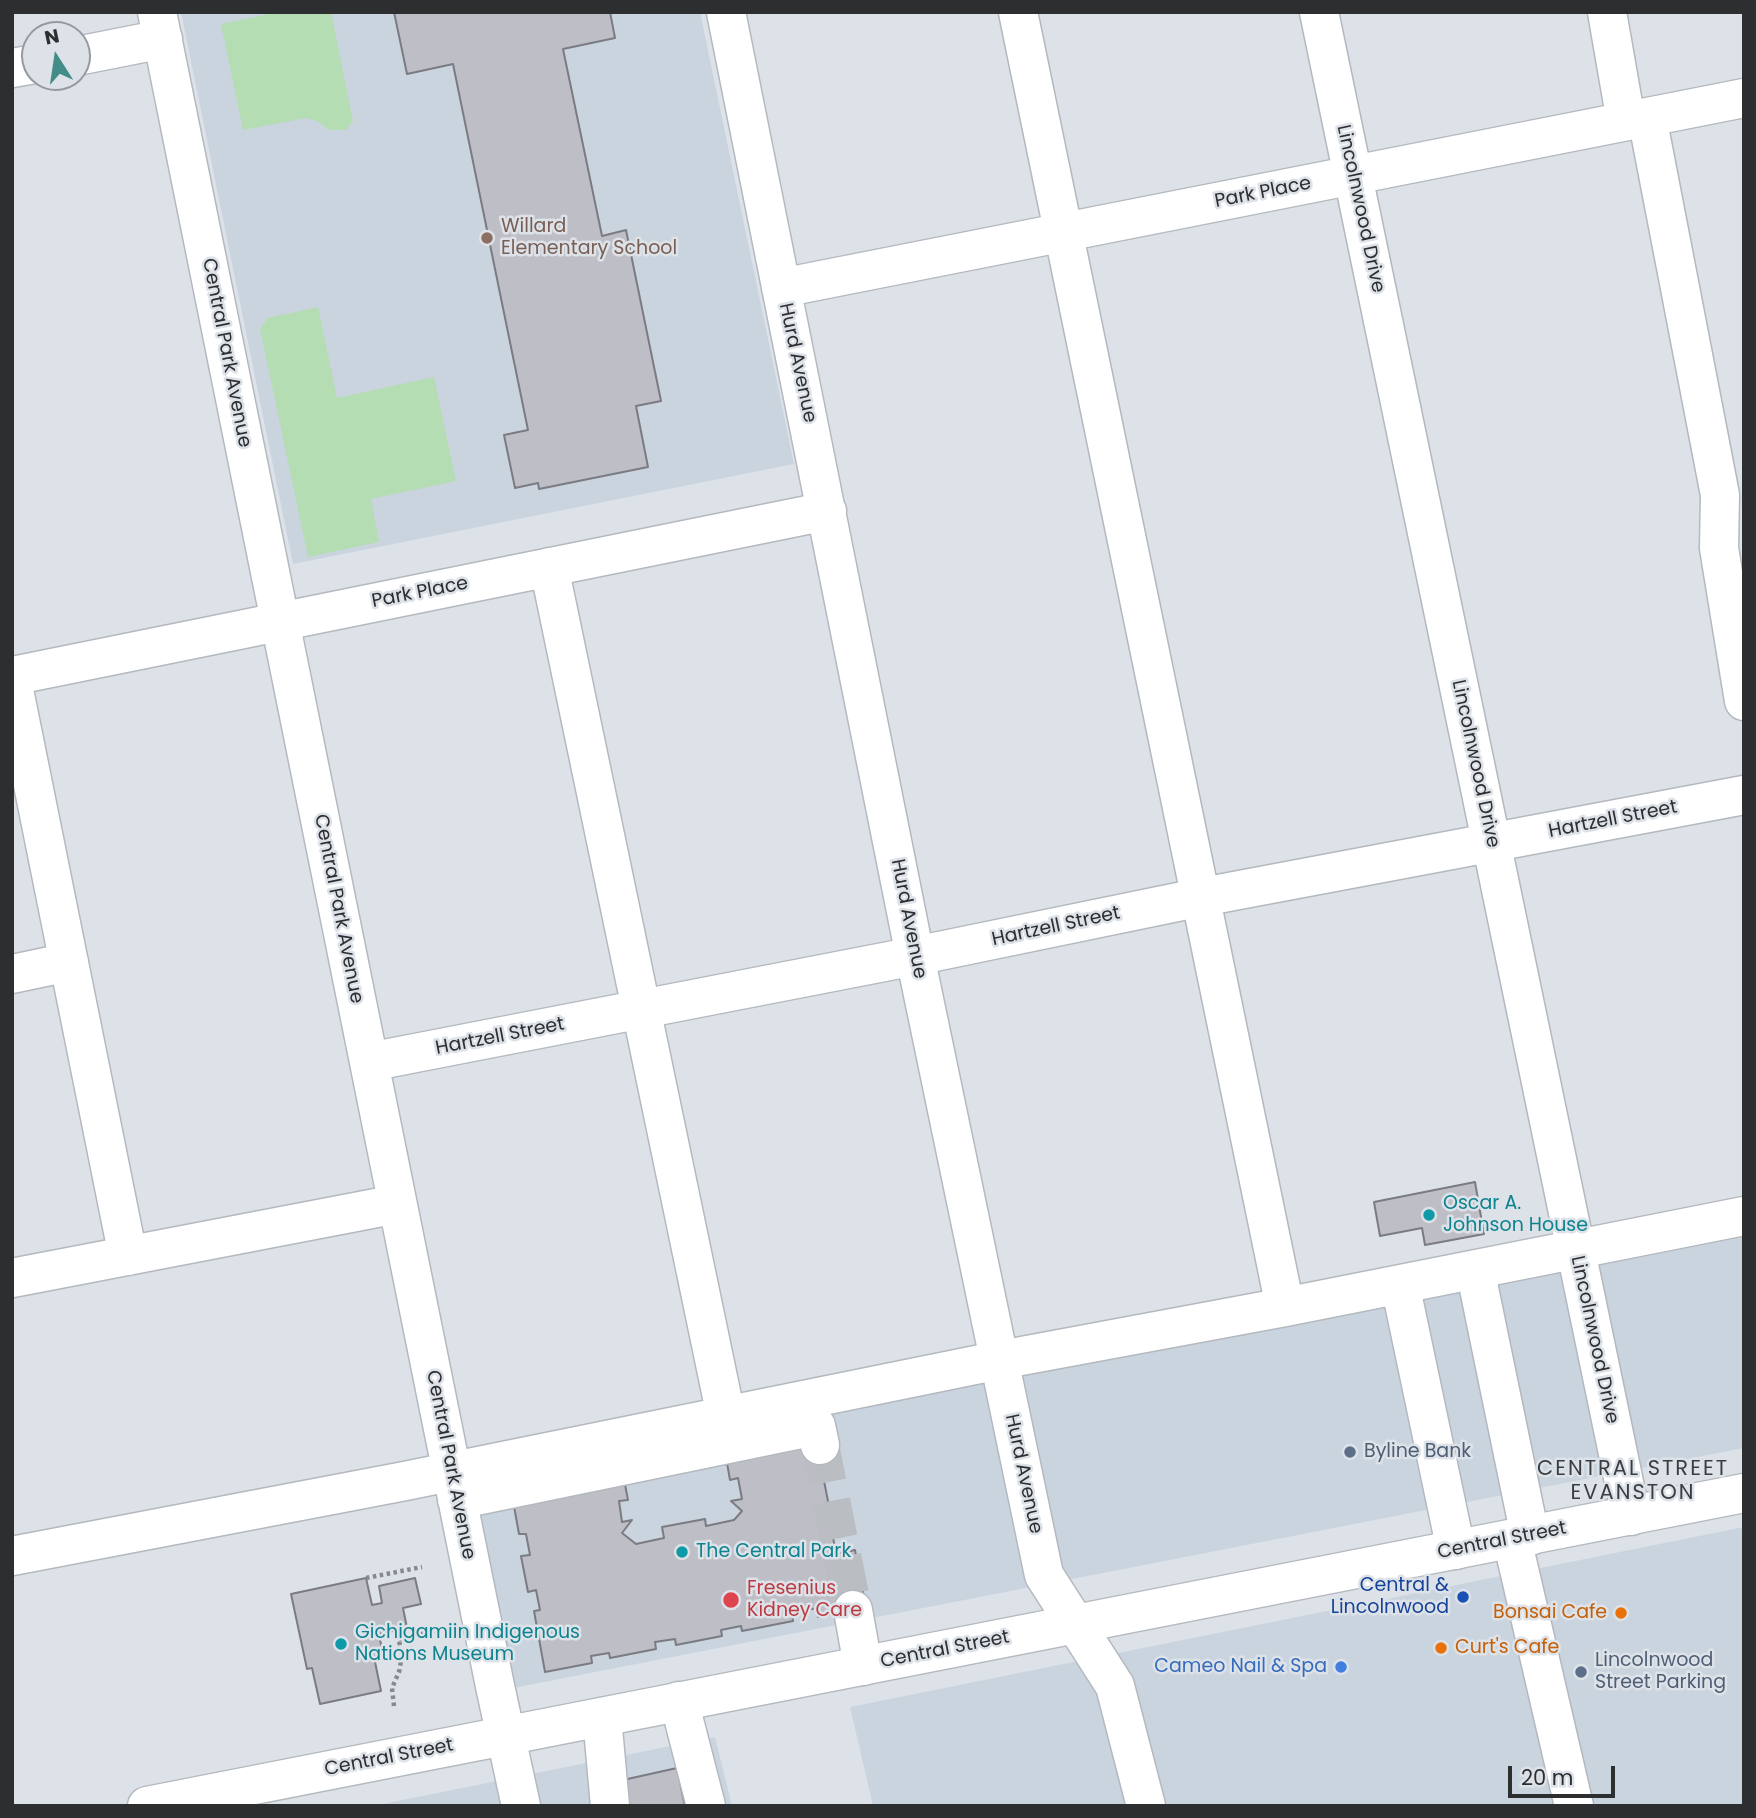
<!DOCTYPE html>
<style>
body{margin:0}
#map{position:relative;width:1756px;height:1818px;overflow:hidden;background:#dde2e8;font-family:Poppins,sans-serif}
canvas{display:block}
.frame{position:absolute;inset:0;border:14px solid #2c2e30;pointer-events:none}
.north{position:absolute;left:21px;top:21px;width:70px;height:70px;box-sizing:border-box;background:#dde2e8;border:2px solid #969a9e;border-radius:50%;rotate:348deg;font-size:19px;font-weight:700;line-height:28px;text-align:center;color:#2c2e30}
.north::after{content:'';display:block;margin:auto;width:24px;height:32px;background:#448c88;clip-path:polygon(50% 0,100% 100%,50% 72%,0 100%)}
.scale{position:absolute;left:1508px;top:1766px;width:107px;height:32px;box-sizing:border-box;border:4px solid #2c2e30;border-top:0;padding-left:9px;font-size:21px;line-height:24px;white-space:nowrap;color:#2c2e30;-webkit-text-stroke:5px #dde2e8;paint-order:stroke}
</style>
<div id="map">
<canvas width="1756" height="1818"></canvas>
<div class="frame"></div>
<div class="north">N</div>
<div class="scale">20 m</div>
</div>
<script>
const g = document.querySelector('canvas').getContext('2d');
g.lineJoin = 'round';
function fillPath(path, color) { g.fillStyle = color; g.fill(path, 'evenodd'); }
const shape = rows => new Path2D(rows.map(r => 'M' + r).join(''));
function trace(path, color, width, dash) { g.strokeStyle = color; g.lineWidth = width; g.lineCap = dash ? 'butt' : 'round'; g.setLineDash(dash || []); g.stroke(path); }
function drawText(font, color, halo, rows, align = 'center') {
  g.font = font + ' Poppins,sans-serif'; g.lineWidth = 5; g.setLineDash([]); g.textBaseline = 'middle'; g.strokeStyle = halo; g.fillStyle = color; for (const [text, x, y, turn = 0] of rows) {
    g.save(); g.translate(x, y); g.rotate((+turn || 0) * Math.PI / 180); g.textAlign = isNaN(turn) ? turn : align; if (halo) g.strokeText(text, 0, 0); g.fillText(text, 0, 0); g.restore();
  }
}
fillPath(shape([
 [181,12,700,12,794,464,293,564],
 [1744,1221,1744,1448,503,1690,462,1475],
 [1744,1527,1744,1806,873,1806,850,1707],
 [715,1737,732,1806,373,1806]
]), '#cad4df');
fillPath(shape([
 [279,12,331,12,353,121,346,130,329,130,317,121,306,118,243,130,221,24],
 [318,307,337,398,434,377,456,481,371,499,379,542,308,557,260,329,268,318]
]), '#b4ddb3');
const building = shape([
 [394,12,610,12,615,38,563,49,602,236,626,230,661,401,636,406,648,467,539,489,538,483,515,488,504,435,528,430,453,64,407,74,394,12],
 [1475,1182,1484,1234,1425,1245,1422,1228,1380,1236,1374,1202,1475,1182],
 [832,1435,840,1478,824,1481,829,1506,844,1503,848,1523,831,1526,836,1554,855,1550,866,1608,818,1617,817,1608,792,1613,793,1621,742,1631,741,1626,721,1630,722,1636,676,1645,675,1639,655,1642,656,1649,610,1658,609,1653,591,1656,592,1663,545,1672,534,1611,540,1610,536,1590,528,1592,521,1556,530,1555,526,1534,519,1534,512,1495,623,1474,628,1500,619,1501,622,1522,632,1520,622,1533,636,1544,664,1538,662,1527,705,1519,706,1526,734,1520,742,1511,731,1501,742,1499,738,1478,730,1480,726,1457,832,1435],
 [366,1578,372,1605,382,1603,379,1586,415,1578,421,1604,403,1608,407,1628,379,1634,383,1655,374,1657,381,1691,320,1704,312,1668,307,1669,291,1594,366,1578],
 [677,1768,685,1806,629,1806,623,1780,677,1768]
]);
fillPath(building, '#bebfc6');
trace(building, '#7b7b82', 2);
trace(shape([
 [820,1445,853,1610]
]), '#babec3', 38, [38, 19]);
const minor = shape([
 [157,12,495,1686,521,1806],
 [726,12,915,956,1044,1575,1115,1686,1146,1806],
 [1018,12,1285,1307],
 [1319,12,1631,1516],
 [1607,12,1626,121],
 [77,56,163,39],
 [12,68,35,64],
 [1647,117,1720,495,1719,548,1744,701],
 [781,288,1744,98],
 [549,567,726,1416],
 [12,676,827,511],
 [12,680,128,1256],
 [12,974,69,962],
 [369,1062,915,956,1202,897,1744,795],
 [1475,1269,1530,1536],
 [12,1278,397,1204],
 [1400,1284,1456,1550],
 [457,1500,816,1426,820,1445],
 [1512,1539,1574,1806],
 [12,1556,405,1481,1000,1360,1285,1307,1744,1216],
 [853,1610,863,1666],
 [679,1701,706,1806],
 [602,1717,610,1806]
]);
const major = shape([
 [147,1806,1744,1493]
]);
trace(minor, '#b4b9bf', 41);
trace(major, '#b4b9bf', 41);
trace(shape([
 [366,1578,422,1567],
 [399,1639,434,1631],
 [394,1706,392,1688,399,1672,402,1656,397,1630]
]), '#868a8e', 4.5, [3.5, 3.5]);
trace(minor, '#fff', 38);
trace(major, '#fff', 38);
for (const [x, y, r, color] of [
 [487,238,7,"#8d6e63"],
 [1429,1215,7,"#0f9aa8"],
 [1350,1452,7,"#5c6f8a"],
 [682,1552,7,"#0f9aa8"],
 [1463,1597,7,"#1a4fb4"],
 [731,1600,9,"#e0444e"],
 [1621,1613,7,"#e8710a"],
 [341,1644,7,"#0f9aa8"],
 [1441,1648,7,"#e8710a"],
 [1341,1667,7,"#3f7fe0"],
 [1581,1672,7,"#5c6f8a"]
]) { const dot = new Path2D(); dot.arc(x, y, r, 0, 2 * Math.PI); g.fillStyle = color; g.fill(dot); trace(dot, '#dde2e8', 2.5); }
drawText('19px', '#2c2e30', '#dde2e8', [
 ["Park Place",1263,193,-11],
 ["Lincolnwood Drive",1360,209,78],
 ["Central Park Avenue",226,353,79],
 ["Hurd Avenue",797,363,78],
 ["Park Place",420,593,-11],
 ["Lincolnwood Drive",1475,764,78],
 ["Hartzell Street",1613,820,-11],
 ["Central Park Avenue",338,909,79],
 ["Hurd Avenue",908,919,79],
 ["Hartzell Street",1056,927,-12],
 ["Hartzell Street",500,1037,-11],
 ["Lincolnwood Drive",1594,1340,78],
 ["Central Park Avenue",450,1465,79],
 ["Hurd Avenue",1023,1474,78],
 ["Central Street",1502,1541,-11],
 ["Central Street",945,1650,-11],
 ["Central Street",389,1758,-11]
]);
drawText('19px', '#785e54', '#dde2e8', [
 ["Willard",501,227],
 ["Elementary School",501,249]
], 'left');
drawText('19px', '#0d838f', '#dde2e8', [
 ["Oscar A.",1443,1204],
 ["Johnson House",1443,1226],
 ["The Central Park",696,1552],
 ["Gichigamiin Indigenous",355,1633],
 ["Nations Museum",355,1655]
], 'left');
drawText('19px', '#4e5e75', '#dde2e8', [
 ["Byline Bank",1364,1452],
 ["Lincolnwood",1595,1661],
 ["Street Parking",1595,1683]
], 'left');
drawText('19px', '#164399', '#dde2e8', [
 ["Central &",1449,1586],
 ["Lincolnwood",1449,1608]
], 'right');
drawText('19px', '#be3a42', '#dde2e8', [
 ["Fresenius",747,1589],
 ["Kidney Care",747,1611]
], 'left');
drawText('19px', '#c56008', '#dde2e8', [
 ["Bonsai Cafe",1607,1613],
 ["Curt's Cafe",1455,1648,"left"]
], 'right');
drawText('19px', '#366cbe', '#dde2e8', [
 ["Cameo Nail & Spa",1327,1667]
], 'right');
g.letterSpacing = '2px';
drawText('21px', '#3a3e43', '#dde2e8', [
 ["CENTRAL STREET",1633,1470],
 ["EVANSTON",1633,1494]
]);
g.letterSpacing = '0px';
</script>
